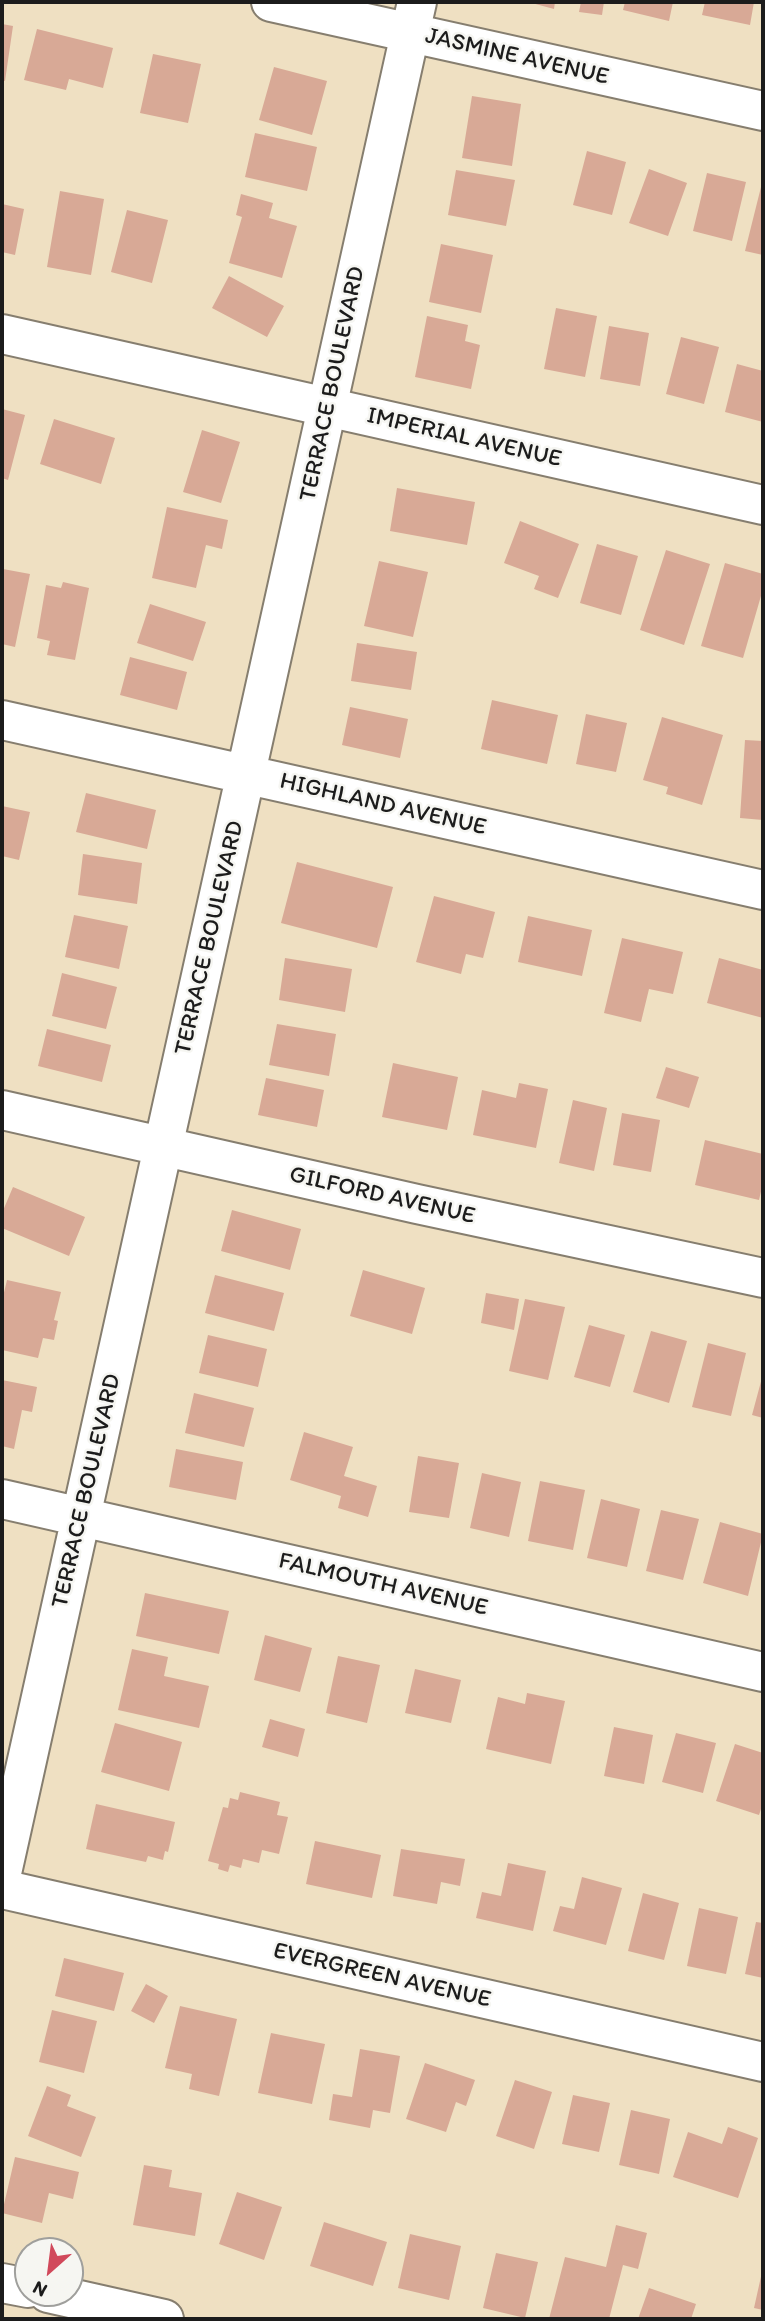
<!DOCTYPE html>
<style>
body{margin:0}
#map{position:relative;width:765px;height:2321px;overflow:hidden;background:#efe0c2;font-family:Itim,sans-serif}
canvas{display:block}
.frame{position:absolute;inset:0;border:4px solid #1c1c1c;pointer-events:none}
.north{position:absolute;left:14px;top:2237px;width:70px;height:70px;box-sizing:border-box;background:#f6f6f2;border:2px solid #9f9f9c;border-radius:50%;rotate:208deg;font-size:19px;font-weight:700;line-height:28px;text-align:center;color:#1c1c1c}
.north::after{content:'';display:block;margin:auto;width:24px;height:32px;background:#d1495b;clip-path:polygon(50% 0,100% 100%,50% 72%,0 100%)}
</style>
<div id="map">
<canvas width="765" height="2321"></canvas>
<div class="frame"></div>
<div class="north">N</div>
</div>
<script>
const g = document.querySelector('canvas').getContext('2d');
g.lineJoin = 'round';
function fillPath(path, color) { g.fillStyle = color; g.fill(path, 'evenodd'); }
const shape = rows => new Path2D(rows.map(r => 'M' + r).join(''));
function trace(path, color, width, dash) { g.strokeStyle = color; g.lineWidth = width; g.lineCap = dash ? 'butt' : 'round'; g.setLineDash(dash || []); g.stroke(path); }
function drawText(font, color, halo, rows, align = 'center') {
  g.font = font + ' Itim,sans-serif'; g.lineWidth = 5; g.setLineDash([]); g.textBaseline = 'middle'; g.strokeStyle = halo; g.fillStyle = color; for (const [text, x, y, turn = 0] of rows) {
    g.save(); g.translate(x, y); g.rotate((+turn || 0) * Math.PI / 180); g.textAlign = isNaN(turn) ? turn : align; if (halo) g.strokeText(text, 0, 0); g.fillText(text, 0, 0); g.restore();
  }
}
fillPath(shape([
 [528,2,555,2,554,9],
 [581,2,604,2,602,15,579,12],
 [625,2,673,2,669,21,623,10],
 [705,2,754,2,750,25,702,15],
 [2,24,13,26,5,81,2,80],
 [37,29,113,48,103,88,69,79,66,90,24,80],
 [153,54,201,64,188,123,140,113],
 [274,67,327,81,312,135,259,120],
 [472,96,521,104,512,166,462,158],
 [255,133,317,147,307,191,245,177],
 [587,151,626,162,612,215,573,205],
 [649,169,687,183,668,236,629,223],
 [456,170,515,180,506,226,448,215],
 [707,173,746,182,732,241,693,231],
 [763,179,763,255,745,251],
 [60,191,104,199,91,275,47,267],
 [241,194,273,203,269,218,297,226,282,278,229,263,242,217,236,215],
 [2,204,24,209,15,255,2,252],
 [127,210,168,220,152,283,111,272],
 [441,244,493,255,481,313,429,302],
 [229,276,284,306,267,337,212,308],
 [556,308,597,316,585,377,544,369],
 [427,316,468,325,465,341,480,345,471,389,415,377],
 [609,326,649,333,640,386,600,379],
 [681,337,719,347,704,404,666,394],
 [737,364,763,371,763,422,725,412],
 [2,409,25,415,8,480,2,478],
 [54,419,115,438,101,484,40,464],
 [202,430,240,442,221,503,183,492],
 [397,488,475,502,467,545,390,531],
 [167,507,228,520,222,549,206,545,196,588,152,578],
 [520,521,579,544,558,598,534,589,539,576,504,563],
 [597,544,638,556,621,615,580,603],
 [666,550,710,564,684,645,640,630],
 [379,561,428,572,413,637,364,626],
 [725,563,763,574,763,589,743,658,701,646],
 [3,569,30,574,15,647,2,644],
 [63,582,89,588,75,660,47,655,50,641,37,638,46,585,61,588],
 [150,604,206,622,193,661,137,643],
 [357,643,417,652,411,690,351,681],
 [130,657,187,672,177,710,120,695],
 [492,700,558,715,547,764,481,749],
 [350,707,408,719,400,758,342,745],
 [586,714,627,723,616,772,576,764],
 [662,717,723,735,702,805,666,794,668,787,643,780],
 [745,740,763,741,763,820,740,818],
 [86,793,156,810,147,849,76,832],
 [2,806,30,812,19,860,2,856],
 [83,854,142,863,137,904,78,895],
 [297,862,393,887,377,948,281,923],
 [434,896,495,912,483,958,466,954,461,974,416,962],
 [74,915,128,926,119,969,65,957],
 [528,916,592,930,582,976,518,962],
 [622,938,683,952,673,994,649,989,641,1022,604,1013],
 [285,958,352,969,345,1012,279,1000],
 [719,958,763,970,763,1018,707,1003],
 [62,973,117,987,106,1029,52,1016],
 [277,1024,336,1034,329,1076,269,1065],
 [47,1029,111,1045,102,1082,38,1066],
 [393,1063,458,1077,447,1130,382,1117],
 [666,1067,699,1077,689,1108,656,1098],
 [266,1078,324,1090,317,1127,258,1115],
 [519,1083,548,1089,536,1148,473,1135,482,1090,516,1098],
 [573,1100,607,1108,594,1171,559,1163],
 [622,1113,660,1120,651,1172,613,1165],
 [705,1140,763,1154,763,1183,759,1200,695,1185],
 [13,1187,85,1217,69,1256,2,1228,2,1213],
 [232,1210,301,1229,290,1270,221,1251],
 [363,1270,425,1288,412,1334,350,1316],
 [215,1275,284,1293,274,1331,205,1313],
 [7,1280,61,1292,54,1320,58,1321,54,1340,43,1338,38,1358,2,1350,2,1301],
 [486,1293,519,1299,514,1330,481,1323],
 [525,1299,565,1307,548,1380,509,1371],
 [589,1325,625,1335,610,1387,574,1377],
 [651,1331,687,1341,669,1403,633,1392],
 [208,1335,267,1349,258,1387,199,1373],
 [708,1343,746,1353,731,1416,692,1407],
 [763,1374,763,1418,752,1415],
 [2,1380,37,1387,32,1412,22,1410,14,1449,2,1446],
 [194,1393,254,1408,244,1447,185,1433],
 [304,1432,353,1447,344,1476,377,1486,368,1517,338,1508,341,1496,290,1480],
 [176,1449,243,1462,236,1500,169,1487],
 [418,1456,459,1463,449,1518,409,1512],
 [482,1473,521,1482,509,1537,470,1528],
 [540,1481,585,1490,573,1550,528,1541],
 [601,1499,640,1509,627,1567,587,1558],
 [661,1510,699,1519,683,1580,646,1571],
 [720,1522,763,1534,748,1596,703,1583],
 [145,1593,229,1611,219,1654,136,1636],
 [265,1635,312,1648,300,1692,254,1680],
 [132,1649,168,1657,164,1676,209,1686,199,1728,118,1710],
 [338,1656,380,1665,367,1723,326,1713],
 [415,1669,461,1680,451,1723,405,1713],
 [527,1693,565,1701,551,1764,486,1749,498,1697,525,1704],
 [270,1719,305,1729,298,1757,262,1747],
 [115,1723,182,1742,169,1791,101,1772],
 [614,1727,653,1735,644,1784,604,1776],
 [676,1733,716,1743,703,1793,662,1782],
 [735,1744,763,1753,763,1803,759,1815,716,1801],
 [240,1792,280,1802,277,1815,288,1817,279,1854,262,1850,259,1863,243,1859,241,1868,230,1865,228,1872,218,1869,219,1864,208,1861,223,1807,228,1808,230,1798,238,1800],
 [96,1804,175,1822,168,1852,165,1851,163,1860,148,1856,146,1862,86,1849],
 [315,1841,381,1855,372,1898,306,1884],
 [401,1849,465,1859,460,1886,441,1882,437,1904,393,1896],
 [508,1863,546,1871,533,1931,476,1918,482,1892,501,1896],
 [582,1877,622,1888,606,1945,553,1931,560,1906,574,1909],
 [643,1893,679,1903,664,1960,628,1951],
 [699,1908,738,1917,726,1974,687,1966],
 [756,1922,763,1923,763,1978,745,1974],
 [64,1958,124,1973,114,2011,55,1996],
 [146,1984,168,1996,154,2023,131,2011],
 [180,2006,237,2019,219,2096,189,2089,192,2074,165,2068],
 [52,2010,97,2021,84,2073,39,2062],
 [271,2033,325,2044,312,2104,258,2093],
 [360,2049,400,2056,390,2113,373,2110,370,2128,329,2120,333,2094,352,2097],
 [425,2063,475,2080,466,2106,456,2102,446,2132,406,2119],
 [515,2080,552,2092,534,2149,496,2136],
 [47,2086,71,2095,67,2106,96,2117,81,2157,28,2136],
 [573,2095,610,2103,599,2152,562,2144],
 [631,2110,670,2119,659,2174,619,2165],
 [728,2127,758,2138,738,2198,673,2177,688,2132,722,2144],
 [15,2157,79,2172,73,2199,49,2193,42,2223,2,2213],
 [144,2165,172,2170,169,2187,202,2193,195,2236,133,2225],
 [237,2192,282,2207,264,2260,219,2244],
 [324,2222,387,2242,373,2286,310,2266],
 [616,2225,647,2233,638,2269,623,2265,609,2319,549,2319,565,2257,606,2267],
 [410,2234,461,2246,449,2300,398,2288],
 [496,2253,538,2262,525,2318,483,2308],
 [762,2272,763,2272,763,2310,754,2308],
 [649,2288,696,2304,691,2319,638,2319]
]), '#d8a996');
const minor = shape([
 [271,2,763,111],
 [2,334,763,505],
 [2,720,763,890],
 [2,1110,417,1204,763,1278],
 [2,1499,763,1672],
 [2,1873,417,2],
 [2,1889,763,2062],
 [2,2283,28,2288],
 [48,2293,164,2319]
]);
trace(minor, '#867e6f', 42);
trace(minor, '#fff', 38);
drawText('24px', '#1c1c1c', '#f6f6f2', [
 ["JASMINE AVENUE",517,57,13],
 ["TERRACE BOULEVARD",333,384,-78],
 ["IMPERIAL AVENUE",464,438,13],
 ["HIGHLAND AVENUE",383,805,13],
 ["TERRACE BOULEVARD",210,938,-77],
 ["GILFORD AVENUE",382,1196,13],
 ["TERRACE BOULEVARD",87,1491,-77],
 ["FALMOUTH AVENUE",383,1585,13],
 ["EVERGREEN AVENUE",382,1976,13]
]);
</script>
